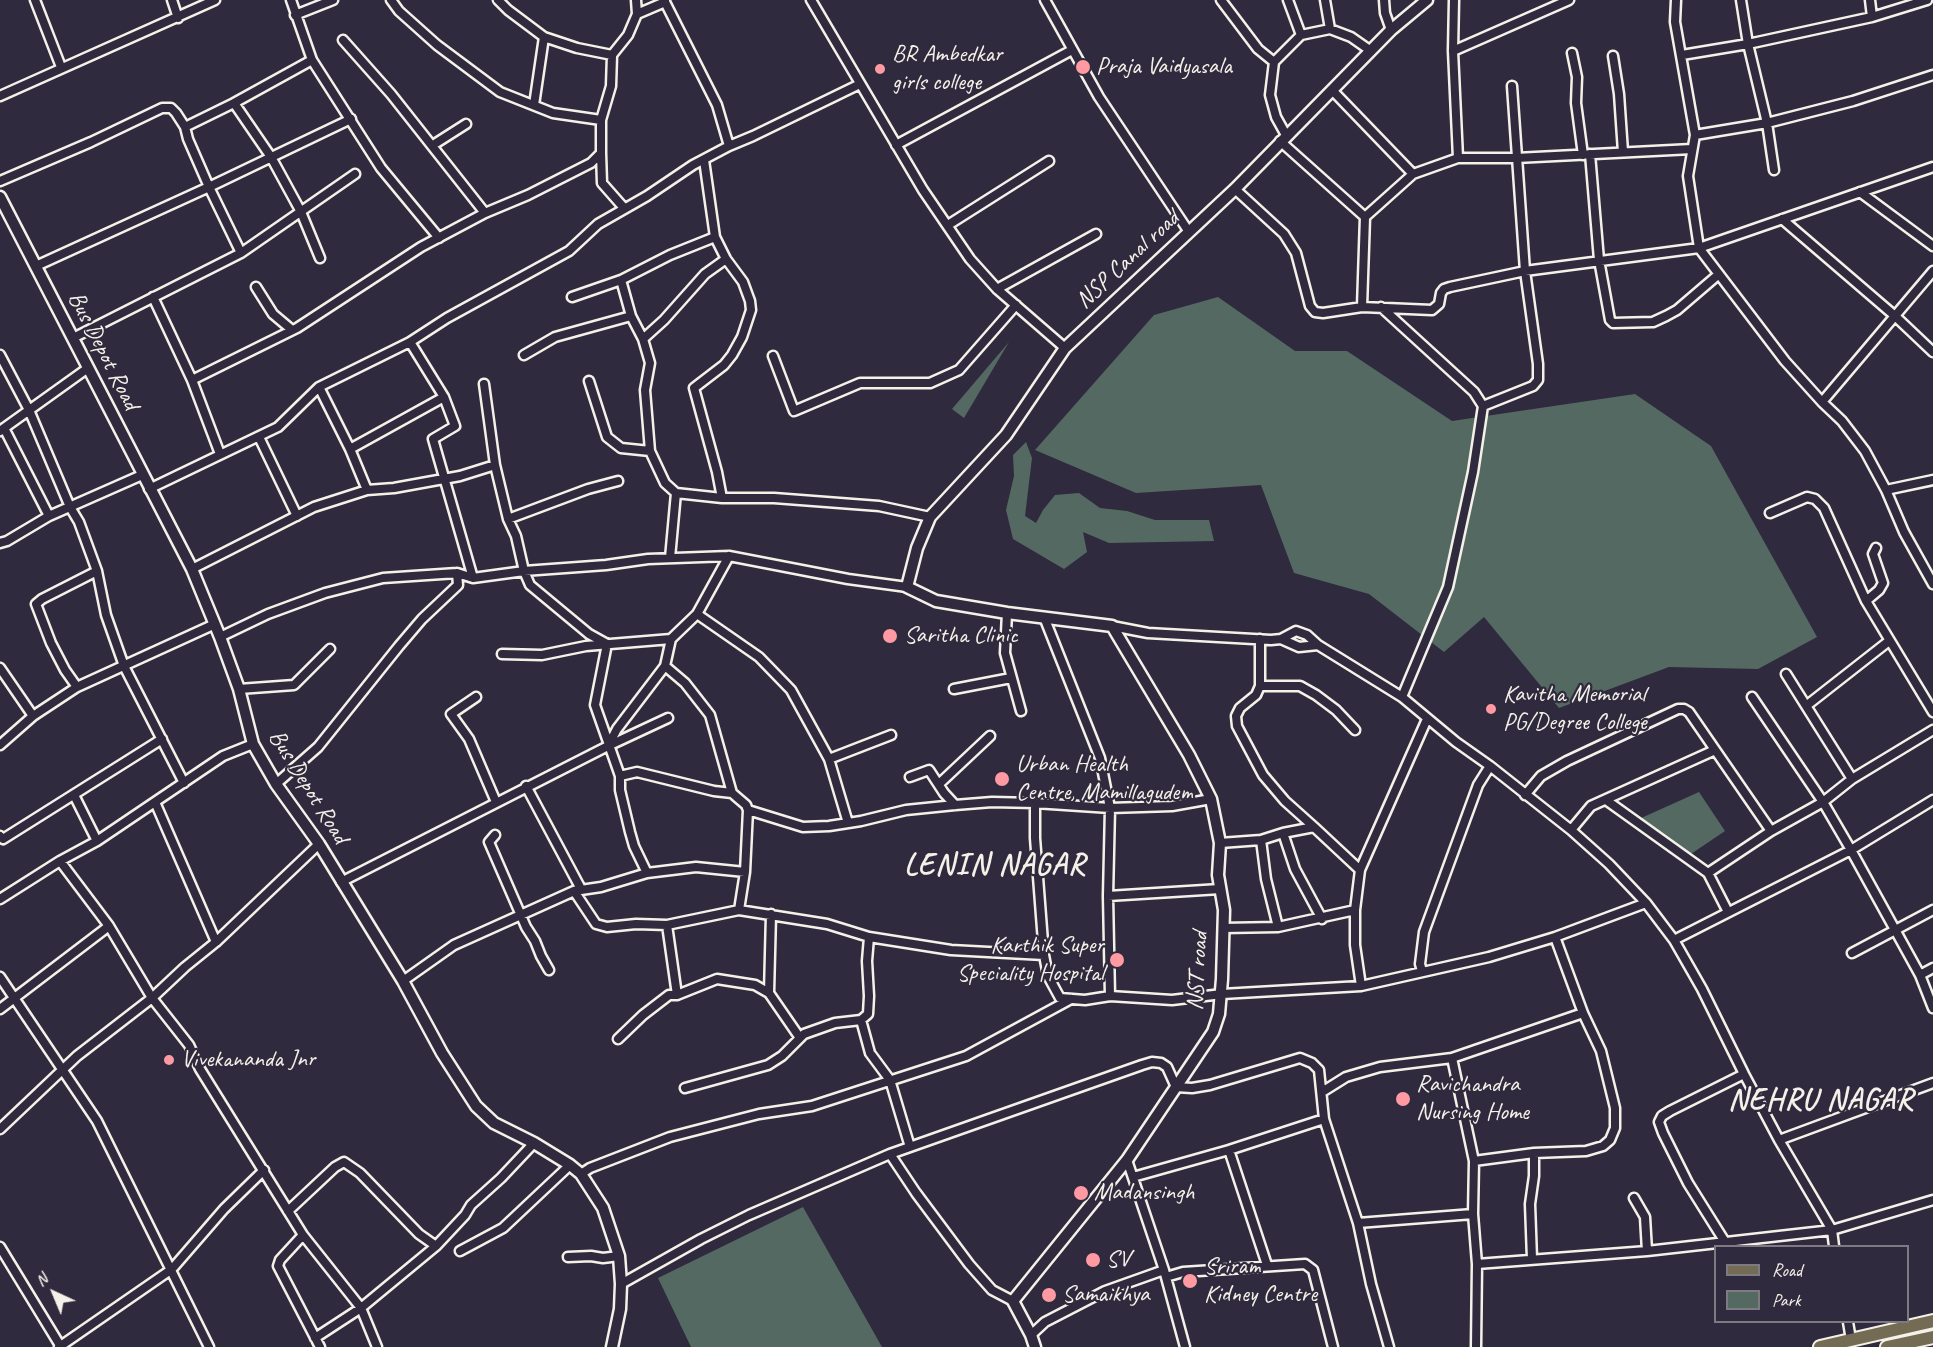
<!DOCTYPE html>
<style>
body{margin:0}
#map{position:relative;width:1933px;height:1347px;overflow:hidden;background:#2f2a3d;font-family:Caveat,sans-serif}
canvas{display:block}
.legend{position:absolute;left:1714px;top:1245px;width:195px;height:78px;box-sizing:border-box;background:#2f2a3d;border:2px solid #7e7a81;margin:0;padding:8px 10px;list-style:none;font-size:18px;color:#f4f1e8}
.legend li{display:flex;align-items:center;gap:12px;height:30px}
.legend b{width:30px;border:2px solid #7e7a81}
.north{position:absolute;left:24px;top:1263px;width:60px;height:60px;-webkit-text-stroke:4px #2f2a3d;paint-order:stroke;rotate:316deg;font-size:16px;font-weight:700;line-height:24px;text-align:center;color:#f4f1e8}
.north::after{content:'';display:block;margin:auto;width:21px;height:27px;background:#f4f1e8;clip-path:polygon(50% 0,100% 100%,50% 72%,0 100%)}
</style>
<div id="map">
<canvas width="1933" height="1347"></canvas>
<ul class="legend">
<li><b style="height:8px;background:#746b55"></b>Road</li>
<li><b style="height:16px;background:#556963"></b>Park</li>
</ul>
<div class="north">N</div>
</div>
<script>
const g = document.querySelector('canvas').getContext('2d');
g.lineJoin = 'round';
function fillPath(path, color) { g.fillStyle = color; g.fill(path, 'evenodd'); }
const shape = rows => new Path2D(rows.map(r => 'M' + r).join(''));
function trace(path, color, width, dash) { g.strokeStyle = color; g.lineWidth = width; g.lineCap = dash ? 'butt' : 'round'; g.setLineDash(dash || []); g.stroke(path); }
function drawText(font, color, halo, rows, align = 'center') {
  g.font = font + ' Caveat,sans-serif'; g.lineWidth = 4.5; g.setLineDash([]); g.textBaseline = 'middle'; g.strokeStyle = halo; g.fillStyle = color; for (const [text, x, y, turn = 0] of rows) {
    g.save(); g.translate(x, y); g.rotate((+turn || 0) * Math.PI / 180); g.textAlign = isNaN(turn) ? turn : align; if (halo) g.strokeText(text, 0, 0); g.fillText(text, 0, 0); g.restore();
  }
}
fillPath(shape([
 [1218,297,1295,351,1347,351,1452,421,1635,394,1711,446,1817,637,1758,669,1669,667,1559,708,1484,617,1444,652,1369,594,1294,573,1261,485,1136,493,1035,450,1154,315],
 [1009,342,964,418,952,409],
 [1026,442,1032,458,1025,516,1036,523,1043,510,1055,495,1079,493,1100,508,1127,511,1155,520,1209,520,1214,541,1109,543,1083,532,1087,552,1064,569,1013,539,1006,510,1014,476,1013,455],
 [1699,792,1725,831,1691,854,1639,819],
 [803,1207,882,1347,691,1347,658,1278]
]), '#556963');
const street = shape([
 [35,0,61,67],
 [172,0,178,18],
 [291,0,312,60,381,168,439,238],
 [498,0,508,10,544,37,577,48,612,55,628,35,637,14,636,0],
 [811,0,923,190,970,259,997,289,1065,348],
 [1045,0,1099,97,1189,232],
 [1221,0,1258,49,1274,62],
 [1288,0,1301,35],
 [1325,0,1330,29],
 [1384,0,1385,13,1391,30],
 [1454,0,1453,51,1458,158],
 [1676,0,1675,22,1695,135,1688,176,1699,248,1785,361,1822,402,1842,421,1865,451,1886,490,1904,532,1933,584],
 [1741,0,1748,44,1767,123,1774,170],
 [1870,0,1872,17],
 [665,2,717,105,729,146],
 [637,14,665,2,665,0],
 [295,15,333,0],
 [343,40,391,94,485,213],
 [1453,51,1569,0],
 [1572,53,1577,77,1576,103,1583,155],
 [1682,55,1748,44,1872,17,1927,0],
 [1613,56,1619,94,1623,152],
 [1332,90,1413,174,1458,158,1516,158,1692,149],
 [0,96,215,0],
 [234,103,312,60],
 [534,105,544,37],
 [601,120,611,86,612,55],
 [185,127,188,139,209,187,241,253],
 [1286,135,1276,117,1270,95,1274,62,1301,35,1330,29,1351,37,1371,51],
 [1695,135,1767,123,1853,101,1933,75],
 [1280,141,1365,217,1362,307],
 [433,145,466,124],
 [896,145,1072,50],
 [601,153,602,183,624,208],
 [1590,154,1599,260,1610,320,1613,323,1653,322,1666,316,1677,310,1719,274],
 [704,160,715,237,726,259,743,282,750,301,751,310,742,337,732,355,724,365,694,388,717,472,722,498],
 [0,181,91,142,162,108,171,108,176,113,185,127,234,103,271,157,301,212,320,258],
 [1235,189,1284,234,1296,253,1310,306,1315,312,1323,313,1362,307,1432,310,1439,304,1441,293,1444,289,1450,287,1525,271,1699,248,1933,167],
 [1860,192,1933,246],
 [1365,217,1413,174],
 [1782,219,1895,316,1933,352],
 [948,225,1049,161],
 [36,266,209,187,351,119],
 [256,287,273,314,292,330],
 [997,289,1096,234],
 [153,297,192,380,220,454],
 [572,297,621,280,670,255,715,237],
 [1381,307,1474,392,1483,406,1473,472,1448,587,1402,697],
 [631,316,643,339,650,363,645,390,650,451],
 [73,338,241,253,355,174],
 [643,339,664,320,705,274,726,259],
 [410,342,444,397,455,426,433,439,473,578],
 [0,355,29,410,70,507,79,522,97,571,42,599,36,604,51,643,65,670,77,687],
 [524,355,555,337,631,316,621,280],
 [773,356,794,411,860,383,930,383,959,370,1016,305],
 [192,380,297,328,421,247,485,213,528,195,591,163,601,153,601,120,553,113,500,92,437,45,399,11,391,0],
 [589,381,607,437,621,448,650,451,665,483,676,493,722,498,774,498,879,506,930,517],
 [484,384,495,465,508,519,516,536,524,571,530,585,589,634,607,644,595,705,620,776,637,772,714,791,732,793,746,805,748,810,745,872,739,910],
 [319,387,350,449,367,490],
 [1822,402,1933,271],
 [1483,406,1533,386,1538,380,1538,364,1525,271,1512,86],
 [4,428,49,516],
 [0,431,88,368],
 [259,437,297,516],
 [350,449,444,397],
 [149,489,278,427,319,387,410,342,447,318,569,251,598,224,647,196,693,165,729,146,753,136,860,84],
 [1886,490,1933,480],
 [1770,513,1807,497,1815,499,1824,508,1866,601,1933,712],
 [508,519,588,489,618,481],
 [0,543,7,541,49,516,142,475],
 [670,558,676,493],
 [192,569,314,507,367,490,394,488,460,476,495,465],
 [97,571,106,615,124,666,184,783],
 [1866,601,1879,590,1883,583,1873,554,1876,548],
 [1007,613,1005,653,1021,711],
 [697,614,759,657,791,690,829,759,848,823],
 [1044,617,1100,758,1110,808,1108,896,1110,996],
 [1112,626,1148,633,1271,640,1281,639,1296,631,1307,635,1318,645,1402,697,1456,742,1490,766,1571,830,1609,864,1646,903,1674,940,1702,989,1744,1074,1779,1140,1832,1230,1834,1246],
 [220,637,268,614,325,593,383,578,457,573,473,578,524,571,606,565,648,559,729,556,848,579,907,587],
 [1260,639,1260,686,1256,695,1240,708,1236,716,1237,726,1263,775,1285,801,1314,827],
 [1281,639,1299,647,1318,645],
 [502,654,542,655,586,646,671,639],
 [665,666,685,683,710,715,732,793],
 [0,668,33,716],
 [1786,674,1852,779],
 [1260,686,1300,686,1316,695,1336,710,1355,730],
 [239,689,294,685,330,649],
 [954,689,1011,678],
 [476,697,451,714,469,739,496,802],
 [1752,697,1823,802,1851,850,1920,975,1933,1008],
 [1806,706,1889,641],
 [0,745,33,716,77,687,215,624],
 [608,746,668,718],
 [829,759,891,735],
 [620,776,620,790,630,832,634,846,647,873],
 [910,777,929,770,944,793,955,805],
 [276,784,318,747,399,646,422,619,458,585,457,573],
 [939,784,990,736],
 [526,786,581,889],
 [74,795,97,841],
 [1525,795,1541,776,1567,761,1678,709,1684,709,1689,712,1771,831],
 [1606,800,1708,873,1728,912],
 [155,802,216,942],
 [1035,803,1110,808,1172,806,1211,799],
 [748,810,803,827,829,826,861,821,906,810,955,805,992,802,1035,803,1035,838,1044,955,1048,976,1060,998,1085,1000,1110,996,1172,1000,1222,994,1361,986,1489,957,1555,937,1646,903],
 [1571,830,1591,806,1715,750],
 [1283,833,1295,869,1322,919],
 [495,835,489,842,526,927,535,941,541,956,549,970],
 [0,836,3,839,162,739],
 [1261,840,1266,879,1278,927],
 [1220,843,1261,840,1283,833,1314,827,1360,870],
 [60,861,109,926,152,998,189,1045,200,1069,303,1235,280,1260,278,1266,320,1347],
 [1708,873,1771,831,1823,802,1852,779,1933,730],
 [341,882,608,746,617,729,665,666,671,639,697,614,729,556],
 [574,891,596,924,607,927,636,924,667,925,739,910,827,924,869,937,951,950,1044,955],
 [1108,896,1220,889],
 [0,899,60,861,97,841,223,756,253,744],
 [771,914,769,993,800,1038],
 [667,925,677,995],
 [1223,928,1278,927,1355,910],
 [1674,940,1851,850,1933,800],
 [1852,953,1933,910],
 [1422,971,1420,964,1424,932,1478,785,1490,766],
 [1920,975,1933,968],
 [0,977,97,1121,209,1347],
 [403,981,454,945,574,891,601,887,647,873,696,867,745,872],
 [1361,986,1355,945,1355,910,1360,870,1427,719],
 [0,1009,109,926],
 [861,1020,870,1053,890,1080,910,1147],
 [618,1039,643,1015,669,995,677,995,717,979,755,985,769,993],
 [685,1088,768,1065,782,1056,804,1034,835,1023,861,1020,868,1014,869,996,867,961,869,937],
 [1322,1092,1346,1077,1380,1067,1452,1058],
 [0,1129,77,1056,152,998,185,967,216,942,319,844],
 [1779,1140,1933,1083],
 [1229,1150,1267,1265],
 [890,1154,916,1193,969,1264,992,1290,1013,1301],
 [1127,1160,1164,1270,1185,1347],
 [1474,1161,1534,1153,1586,1151,1603,1146,1610,1140,1615,1128,1615,1108,1601,1051,1583,1013],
 [581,1174,590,1168,670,1137,759,1114,812,1106,966,1056,1071,999],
 [1133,1177,1229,1150,1324,1119],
 [1634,1198,1645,1217,1647,1251],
 [288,1211,335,1167,344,1162,360,1173,419,1234,436,1246],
 [1358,1223,1473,1214],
 [303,1235,361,1308,377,1347],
 [1725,1242,1688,1183,1663,1133,1659,1122,1662,1116,1670,1111,1744,1074],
 [0,1247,61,1347],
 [460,1251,503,1228,570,1165],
 [568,1257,591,1256,603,1258,619,1256],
 [1532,1259,1530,1204,1534,1176,1534,1153],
 [1477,1264,1647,1251,1832,1230,1933,1200],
 [1166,1277,1183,1272,1305,1264,1313,1270,1333,1347],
 [621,1284,701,1239,749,1215,890,1154,1142,1065,1152,1062,1161,1063,1167,1067,1176,1087,1192,1088,1210,1085,1300,1058,1312,1063,1319,1070,1324,1119,1358,1223,1371,1284,1389,1347],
 [1848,1322,1851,1340],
 [1031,1335,1045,1322,1105,1291,1164,1270],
 [315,1338,361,1308,436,1246,465,1215,471,1205,501,1178,534,1143],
 [59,1347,172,1269,224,1209,264,1170],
 [1476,1347,1477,1264,1473,1214,1474,1161,1452,1058,1583,1013,1555,937]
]);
const secondary = shape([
 [0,197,192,569,220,637,239,689,253,744,276,784,319,844,403,981,442,1053,476,1106,494,1123,534,1143,570,1165,581,1174,603,1208,619,1256,621,1284,620,1309,612,1347],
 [1035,1347,1031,1335,1013,1301,1127,1160,1213,1032,1219,1014,1222,979,1224,910,1218,875,1220,843,1211,799,1189,755,1112,626,1007,613,936,601,907,587,917,548,930,517,1006,435,1065,348,1235,189,1391,30,1427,0]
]);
const primary = shape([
 [1820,1347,1933,1321],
 [1887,1347,1933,1337]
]);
trace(street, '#f4f1e8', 13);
trace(secondary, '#f4f1e8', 15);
trace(primary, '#f4f1e8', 16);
trace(street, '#2f2a3d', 8);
trace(secondary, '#2f2a3d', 10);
trace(primary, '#746b55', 12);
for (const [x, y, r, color] of [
 [1083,67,8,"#ff9aa2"],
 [880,69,6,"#ff9aa2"],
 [890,636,8,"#ff9aa2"],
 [1491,709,6,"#ff9aa2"],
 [1002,779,8,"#ff9aa2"],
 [1117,960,8,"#ff9aa2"],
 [169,1060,6,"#ff9aa2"],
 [1403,1099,8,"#ff9aa2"],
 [1081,1193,8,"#ff9aa2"],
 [1093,1260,8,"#ff9aa2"],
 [1190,1281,8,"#ff9aa2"],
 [1049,1295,8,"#ff9aa2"]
]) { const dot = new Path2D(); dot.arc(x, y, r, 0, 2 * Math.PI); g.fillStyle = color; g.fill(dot); trace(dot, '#2f2a3d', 2); }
drawText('24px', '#f4f1e8', '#2f2a3d', [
 ["BR Ambedkar",892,55],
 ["girls college",892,83],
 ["Praja Vaidyasala",1096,67],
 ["Saritha Clinic",904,636],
 ["Kavitha Memorial",1503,695],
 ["PG/Degree College",1503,723],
 ["Urban Health",1016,765],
 ["Centre, Mamillagudem",1016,793],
 ["Karthik Super",1104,946,"right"],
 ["Speciality Hospital",1104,974,"right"],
 ["Vivekananda Jnr",181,1060],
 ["Ravichandra",1416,1085],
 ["Nursing Home",1416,1113],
 ["Madansingh",1094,1193],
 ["SV",1106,1260],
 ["Sriram",1204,1267],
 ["Kidney Centre",1204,1295],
 ["Samaikhya",1062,1295]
], 'left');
drawText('24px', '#f4f1e8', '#2f2a3d', [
 ["NSP Canal road",1128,260,-43],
 ["Bus Depot Road",103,351,63],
 ["Bus Depot Road",308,787,58],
 ["NST road",1198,971,-86]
]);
g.letterSpacing = '1.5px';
drawText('bold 30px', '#f4f1e8', '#2f2a3d', [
 ["LENIN NAGAR",995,866],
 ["NEHRU NAGAR",1821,1101]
]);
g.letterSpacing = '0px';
</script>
